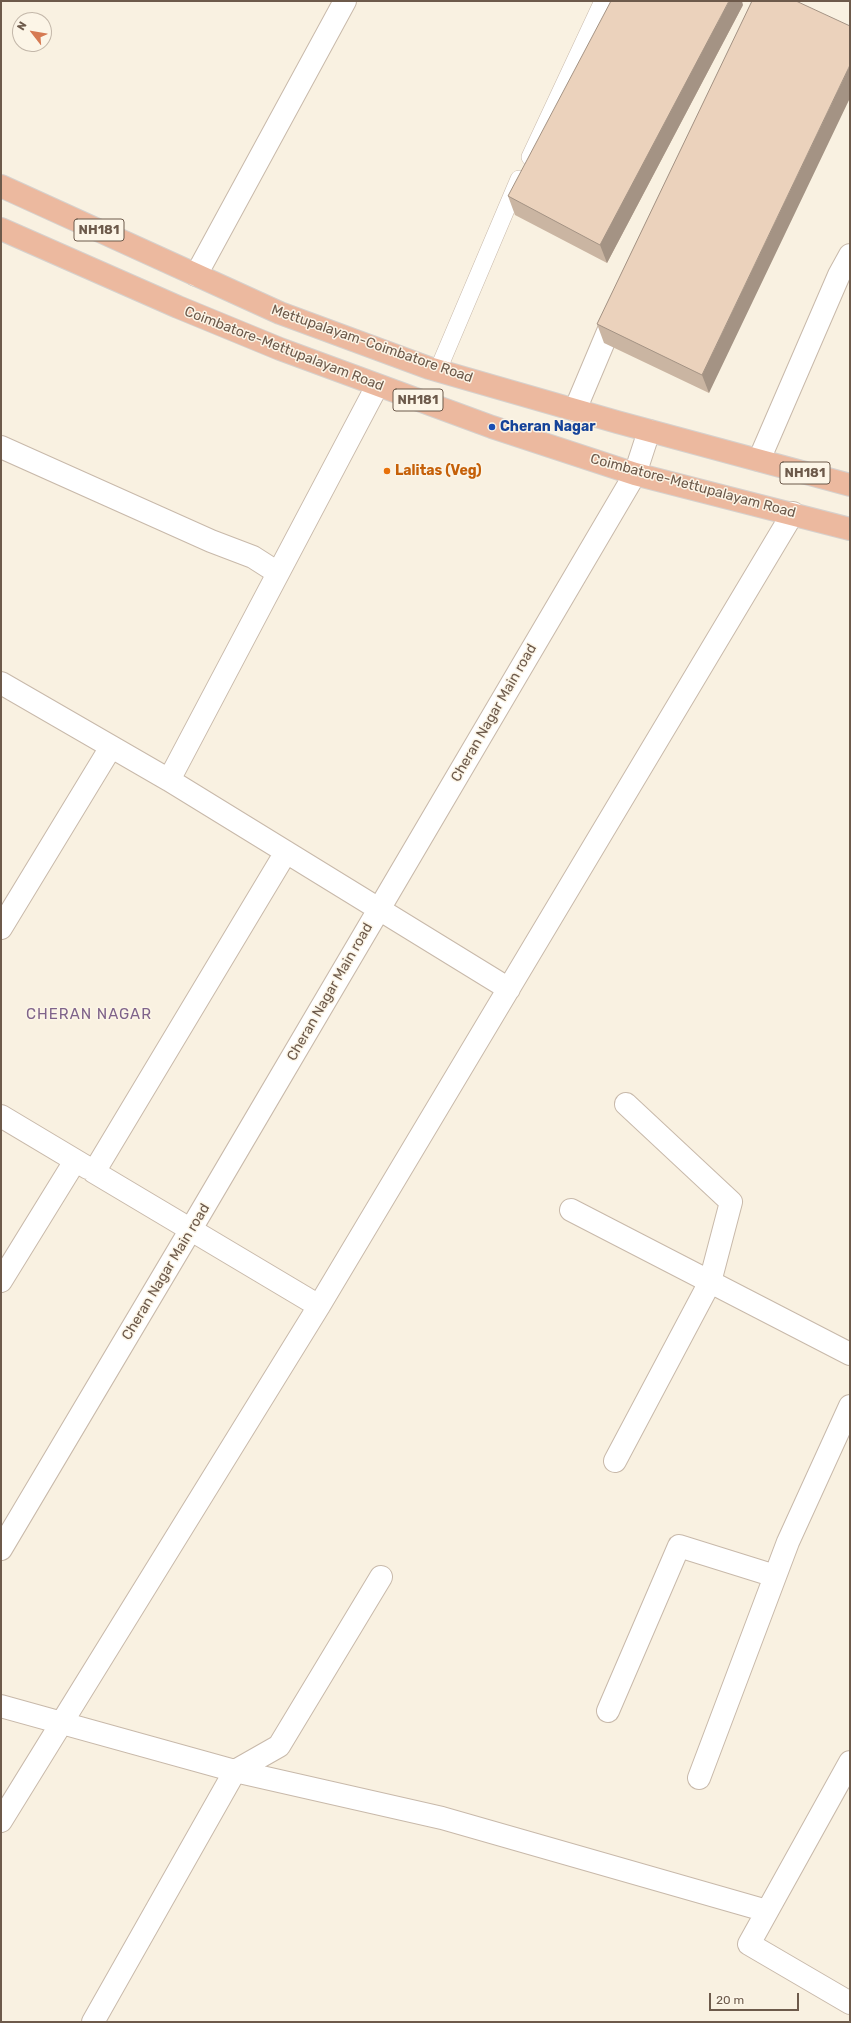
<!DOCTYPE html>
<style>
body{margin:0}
#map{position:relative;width:851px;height:2023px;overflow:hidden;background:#f9f1e1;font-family:Rubik,sans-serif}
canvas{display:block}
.frame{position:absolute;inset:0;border:2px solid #6d5a4b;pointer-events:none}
.north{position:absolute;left:12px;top:12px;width:40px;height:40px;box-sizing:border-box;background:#fcf5e7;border:1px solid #c3b7a9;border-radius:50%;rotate:301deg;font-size:11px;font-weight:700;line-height:16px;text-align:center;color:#6d5a4b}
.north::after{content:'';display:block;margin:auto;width:14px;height:18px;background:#d67a53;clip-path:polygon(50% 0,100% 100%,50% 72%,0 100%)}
.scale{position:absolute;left:709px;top:1993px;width:90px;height:18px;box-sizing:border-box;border:2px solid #6d5a4b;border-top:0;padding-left:5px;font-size:12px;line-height:14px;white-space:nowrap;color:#6d5a4b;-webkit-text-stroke:3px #fcf5e7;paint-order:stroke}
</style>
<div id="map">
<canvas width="851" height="2023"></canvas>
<div class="frame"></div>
<div class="north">N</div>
<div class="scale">20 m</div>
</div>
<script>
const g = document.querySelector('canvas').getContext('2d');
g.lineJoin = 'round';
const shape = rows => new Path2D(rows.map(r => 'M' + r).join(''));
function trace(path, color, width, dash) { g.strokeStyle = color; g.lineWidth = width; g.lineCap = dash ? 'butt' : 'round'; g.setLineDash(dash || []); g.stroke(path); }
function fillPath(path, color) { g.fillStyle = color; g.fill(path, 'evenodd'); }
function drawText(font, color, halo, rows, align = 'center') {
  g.font = font + ' Rubik,sans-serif'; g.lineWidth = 3; g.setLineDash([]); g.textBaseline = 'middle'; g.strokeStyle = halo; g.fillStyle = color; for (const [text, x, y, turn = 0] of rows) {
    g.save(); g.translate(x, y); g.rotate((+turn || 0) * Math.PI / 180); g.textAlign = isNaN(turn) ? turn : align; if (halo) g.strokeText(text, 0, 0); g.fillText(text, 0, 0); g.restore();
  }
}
const lane = shape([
 [530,157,603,1],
 [438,370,519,179]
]);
const street = shape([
 [196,275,345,1],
 [575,410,615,315],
 [1,447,211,541,253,557,278,573],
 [759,460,839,275,850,255],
 [1,683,169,780,377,386],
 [169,780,509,989],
 [286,852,94,1172,319,1306],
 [1,928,111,747],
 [1,1116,88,1168],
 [571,1210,850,1354],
 [1,1281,75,1161],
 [615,1461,710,1282,731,1202,626,1104],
 [1,1549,191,1229,635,474,649,431],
 [1,1706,235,1771,442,1818,767,1911],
 [608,1711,679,1546,775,1576],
 [850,1762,749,1944,850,2003],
 [699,1778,788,1542,850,1406],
 [1,1821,319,1306,793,513],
 [93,2022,235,1771,279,1746,381,1577]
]);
const highway = shape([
 [1,186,280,313,429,368,617,422,850,485],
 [1,229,178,307,280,349,492,427,635,474,850,529]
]);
trace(lane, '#c8b9aa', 18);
trace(street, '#c8b9aa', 24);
trace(highway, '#d6d1cd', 24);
trace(lane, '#fff', 17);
trace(street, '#fff', 22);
trace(highway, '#ecb99f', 22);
fillPath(shape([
 [752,1,709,393,604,343,597,324],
 [743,5,607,263,515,215,508,196]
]), '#cab5a2');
fillPath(shape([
 [729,1,742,1,743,5,607,263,600,245],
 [850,65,850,98,709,393,702,375]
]), '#a49384');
const building = shape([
 [611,1,729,1,600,245,508,196,611,1],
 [752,1,796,1,850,26,850,65,702,375,597,324,752,1]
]);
fillPath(building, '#ebd2bc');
trace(building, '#a49384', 1);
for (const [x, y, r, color] of [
 [492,427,4,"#1a4fb4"],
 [387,471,4,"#e8710a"]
]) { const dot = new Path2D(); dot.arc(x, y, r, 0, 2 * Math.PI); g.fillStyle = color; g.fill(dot); trace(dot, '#fcf5e7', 1.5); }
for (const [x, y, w] of [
 [99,230,50],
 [418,400,50],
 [805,473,50]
]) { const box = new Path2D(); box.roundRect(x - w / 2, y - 11, w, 22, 3); g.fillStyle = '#fcf5e7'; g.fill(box); trace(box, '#6d5a4b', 1); }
drawText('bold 13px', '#6d5a4b', null, [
 ["NH181",99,230],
 ["NH181",418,400],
 ["NH181",805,473]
]);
drawText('14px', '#6d5a4b', '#fcf5e7', [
 ["Mettupalayam-Coimbatore Road",372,344,19],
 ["Coimbatore-Mettupalayam Road",284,349,21],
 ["Coimbatore-Mettupalayam Road",693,486,15],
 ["Cheran Nagar Main road",494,713,-60],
 ["Cheran Nagar Main road",330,992,-60],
 ["Cheran Nagar Main road",166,1272,-59]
]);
drawText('bold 14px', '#164399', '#fcf5e7', [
 ["Cheran Nagar",500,427]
], 'left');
drawText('bold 14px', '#c56008', '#fcf5e7', [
 ["Lalitas (Veg)",395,471]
], 'left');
g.letterSpacing = '1px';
drawText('15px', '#7f638a', '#fcf5e7', [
 ["CHERAN NAGAR",89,1015]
]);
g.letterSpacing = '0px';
</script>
